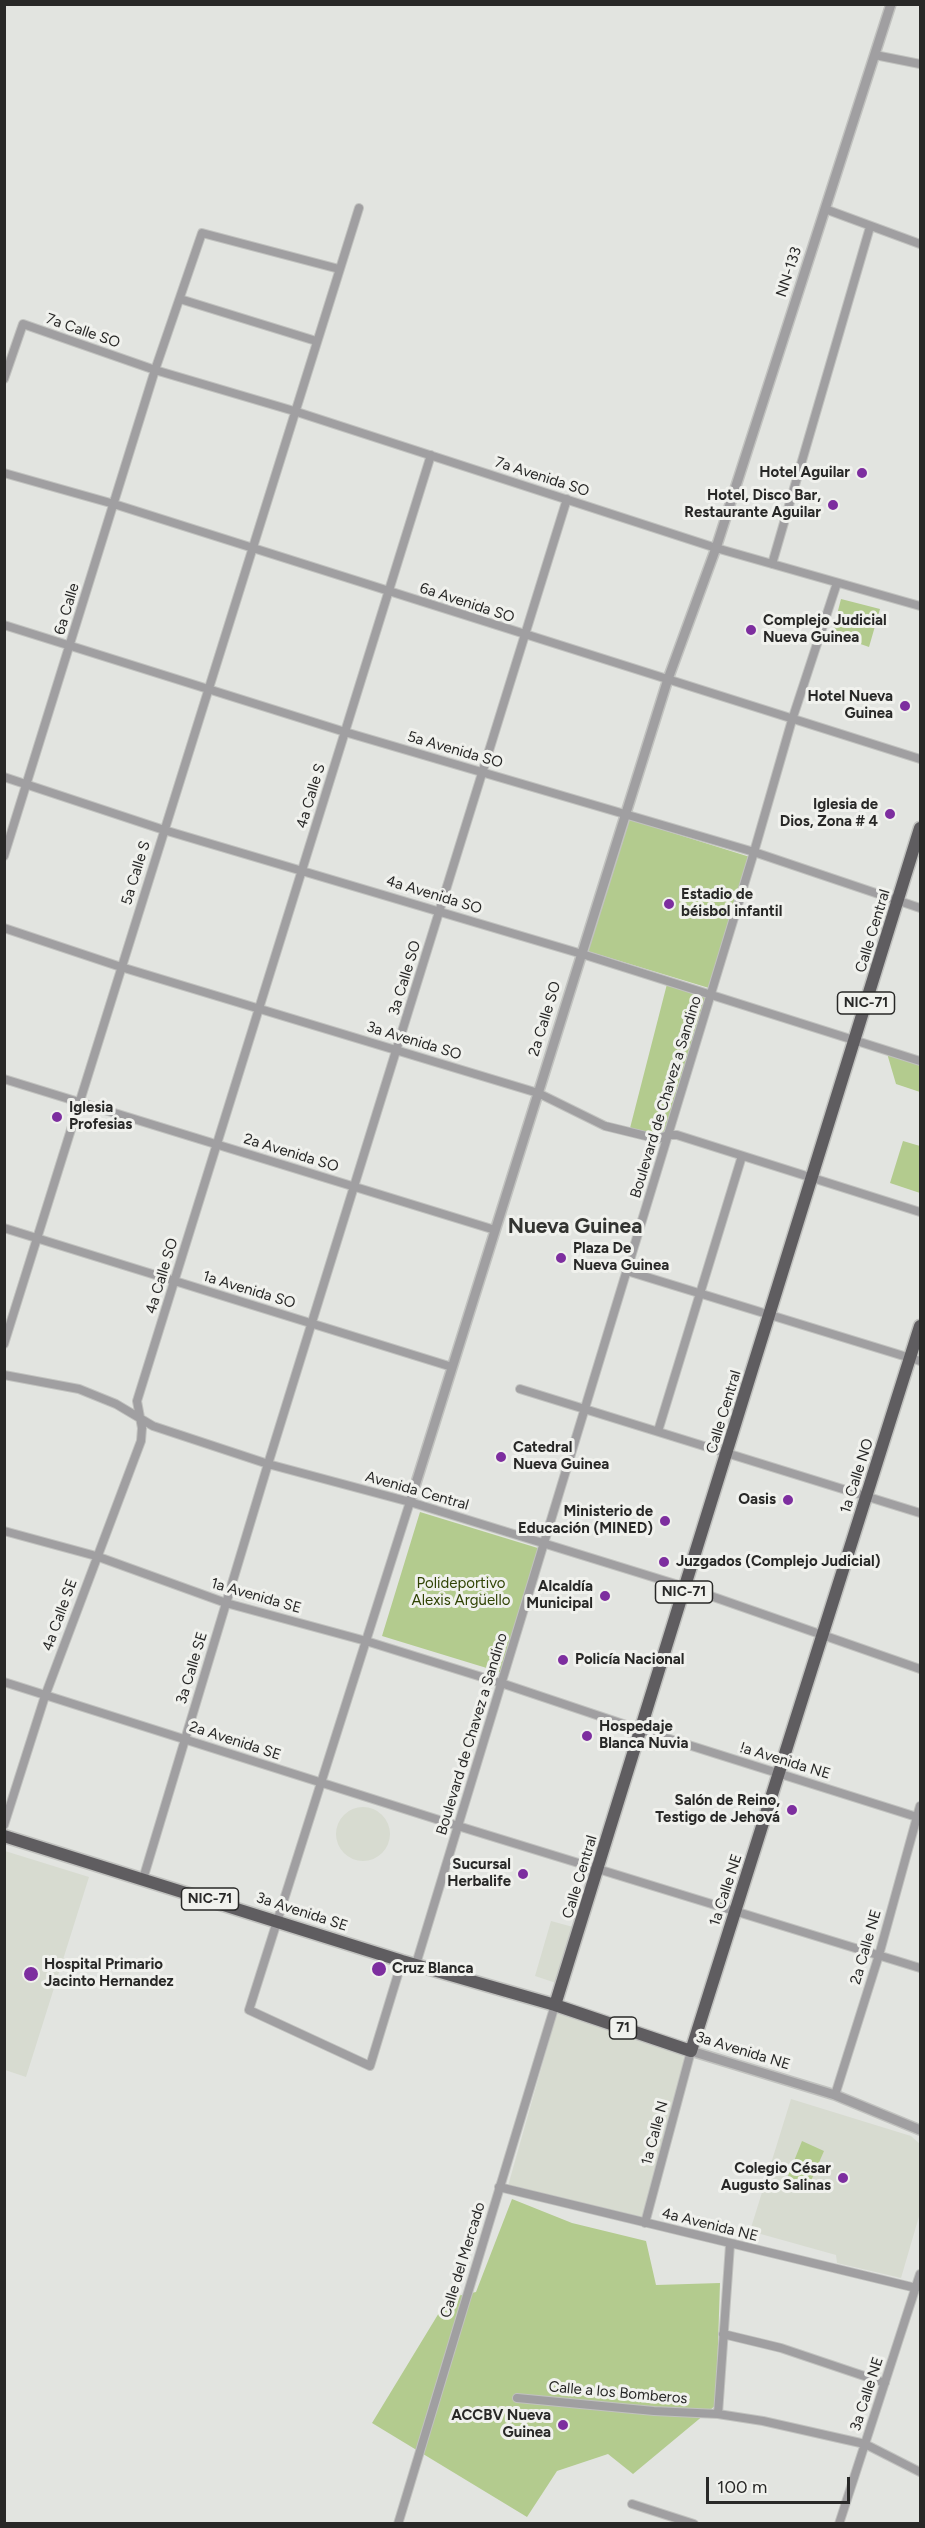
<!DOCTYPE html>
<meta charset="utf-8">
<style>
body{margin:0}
#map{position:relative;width:925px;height:2528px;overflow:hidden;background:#e2e4e0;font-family:Figtree,sans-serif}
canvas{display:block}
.frame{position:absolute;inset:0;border:6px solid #282827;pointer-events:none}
.scale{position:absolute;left:706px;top:2477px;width:144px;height:27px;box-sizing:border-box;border:3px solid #282827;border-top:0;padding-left:8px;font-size:18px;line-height:21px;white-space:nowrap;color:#282827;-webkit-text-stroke:4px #f0f1ed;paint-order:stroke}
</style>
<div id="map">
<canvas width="925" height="2528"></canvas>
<div class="frame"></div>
<div class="scale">100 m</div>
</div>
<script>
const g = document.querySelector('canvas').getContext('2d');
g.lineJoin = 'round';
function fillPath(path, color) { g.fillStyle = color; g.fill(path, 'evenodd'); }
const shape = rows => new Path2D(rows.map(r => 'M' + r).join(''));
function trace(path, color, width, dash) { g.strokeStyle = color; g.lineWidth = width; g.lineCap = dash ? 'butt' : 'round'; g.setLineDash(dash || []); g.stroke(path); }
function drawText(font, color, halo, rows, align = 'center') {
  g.font = font + ' Figtree,sans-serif'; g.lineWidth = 6; g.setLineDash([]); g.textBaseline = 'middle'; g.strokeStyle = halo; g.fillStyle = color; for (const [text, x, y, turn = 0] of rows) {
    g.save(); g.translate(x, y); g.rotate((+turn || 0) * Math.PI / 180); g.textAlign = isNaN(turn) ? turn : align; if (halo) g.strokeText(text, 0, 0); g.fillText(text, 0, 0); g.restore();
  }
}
fillPath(shape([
 '336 1834a27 27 0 1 1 54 0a27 27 0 1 1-54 0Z',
 [5,1851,89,1877,26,2077,5,2070],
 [551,1921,573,1927,556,1983,535,1976],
 [558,2009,691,2051,644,2222,508,2186],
 [791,2099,911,2136,920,2144,920,2213,901,2278,837,2263,836,2255,750,2231]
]), '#d7dbd0');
fillPath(shape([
 [841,599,880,609,869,647,832,634],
 [628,819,750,857,709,988,587,951],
 [667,984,707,997,667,1129,660,1135,629,1132],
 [886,1050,920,1061,920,1092,896,1084],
 [903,1141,920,1146,920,1193,890,1183],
 [420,1512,541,1549,503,1673,382,1636],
 [802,2141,824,2151,807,2190,786,2181],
 [512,2199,572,2223,646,2241,656,2285,720,2283,716,2405,633,2474,608,2454,557,2471,527,2517,372,2423,448,2298,476,2292]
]), '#b3cb8e');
const minor = shape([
 [875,55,920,64],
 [825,209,920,244],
 [180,299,316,341],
 [4,379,23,324,155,370,294,411,716,548,920,606],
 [4,473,114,504,920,759],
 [772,564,870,227],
 [4,625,345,732,754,852,920,908],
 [4,777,164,830,582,954,920,1061],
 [4,856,155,370,202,233,339,269],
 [4,928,121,967,538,1093,605,1126,658,1139,668,1135,677,1135,920,1212],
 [4,1079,495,1230],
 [4,1228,452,1367],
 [627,1271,920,1361],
 [4,1344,359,208],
 [4,1375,79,1389,116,1404,153,1426,268,1464,410,1502,685,1587,920,1669],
 [520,1389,920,1513],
 [658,1431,742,1156],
 [4,1531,96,1556,226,1603,366,1641,501,1683,641,1730,920,1818],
 [4,1682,458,1826,920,1968],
 [4,1825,45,1696,141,1441,142,1428,137,1401,431,455],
 [143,1879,268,1464,567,499],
 [402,1961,370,2066,249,2010,410,1502],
 [416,1964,754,852,792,720,837,583],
 [835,2095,879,1955,920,1806],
 [499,2187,916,2288],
 [645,2223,691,2051],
 [723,2334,781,2348,885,2383],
 [517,2398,654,2411,718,2414,763,2421,865,2444,920,2472],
 [718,2414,730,2245],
 [632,2504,694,2524],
 [398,2524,555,2005],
 [839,2524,920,2274]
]);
const tertiary = shape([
 [410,1502,668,679,716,548,891,4],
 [691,2051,835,2095,920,2130]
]);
const trunk = shape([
 [4,1836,402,1961,555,2005,691,2051,920,1326],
 [555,2005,920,828]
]);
trace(minor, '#c1c2bf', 10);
trace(tertiary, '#c1c2bf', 12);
trace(trunk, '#c1c2bf', 15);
trace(minor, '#a09fa1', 8);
trace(tertiary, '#a09fa1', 9);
trace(trunk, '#5f5d60', 12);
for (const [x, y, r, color] of [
 [862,473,6,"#7d2e9f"],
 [833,505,6,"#7d2e9f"],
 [751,630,6,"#7d2e9f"],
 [905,706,6,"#7d2e9f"],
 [890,814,6,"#7d2e9f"],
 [669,904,6,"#7d2e9f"],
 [57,1117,6,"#7d2e9f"],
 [561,1258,6,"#7d2e9f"],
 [501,1457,6,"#7d2e9f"],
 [788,1500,6,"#7d2e9f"],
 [665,1521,6,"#7d2e9f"],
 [664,1562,6,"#7d2e9f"],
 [605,1596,6,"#7d2e9f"],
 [563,1660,6,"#7d2e9f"],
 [587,1736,6,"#7d2e9f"],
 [792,1810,6,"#7d2e9f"],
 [523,1874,6,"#7d2e9f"],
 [379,1969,8,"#7d2e9f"],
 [31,1974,8,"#7d2e9f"],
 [843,2178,6,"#7d2e9f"],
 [563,2425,6,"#7d2e9f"]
]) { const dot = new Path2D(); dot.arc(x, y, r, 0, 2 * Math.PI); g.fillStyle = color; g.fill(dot); trace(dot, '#f0f1ed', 2); }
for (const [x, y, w] of [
 [866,1003,57],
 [684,1592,57],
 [210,1899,57],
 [623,2028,27]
]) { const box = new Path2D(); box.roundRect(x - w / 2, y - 11, w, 22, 4.5); g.fillStyle = '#f0f1ed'; g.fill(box); trace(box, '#282827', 1.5); }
drawText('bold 14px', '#282827', null, [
 ["NIC-71",866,1003],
 ["NIC-71",684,1592],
 ["NIC-71",210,1899],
 ["71",623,2028]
]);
drawText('15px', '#282827', '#f0f1ed', [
 ["NN-133",789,272,-72],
 ["7a Calle SO",83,331,19],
 ["7a Avenida SO",542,477,18],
 ["6a Avenida SO",467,603,18],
 ["6a Calle",67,609,-73],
 ["5a Avenida SO",455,750,16],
 ["4a Calle S",311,796,-73],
 ["5a Calle S",136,873,-73],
 ["4a Avenida SO",434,895,17],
 ["Calle Central",873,931,-73],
 ["3a Calle SO",405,978,-73],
 ["2a Calle SO",545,1019,-73],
 ["3a Avenida SO",414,1041,17],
 ["Boulevard de Chavez a Sandino",666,1097,-73],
 ["2a Avenida SO",291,1153,17],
 ["4a Calle SO",162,1276,-73],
 ["1a Avenida SO",249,1290,17],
 ["Calle Central",724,1412,-73],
 ["1a Calle NO",857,1476,-72],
 ["Avenida Central",417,1491,16],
 ["1a Avenida SE",256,1596,16],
 ["4a Calle SE",60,1615,-70],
 ["3a Calle SE",192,1668,-73],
 ["Boulevard de Chavez a Sandino",472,1734,-73],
 ["2a Avenida SE",235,1741,18],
 ["!a Avenida NE",785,1761,17],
 ["Calle Central",580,1877,-73],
 ["1a Calle NE",726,1890,-72],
 ["3a Avenida SE",302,1912,18],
 ["2a Calle NE",866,1947,-74],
 ["3a Avenida NE",743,2051,17],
 ["1a Calle N",655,2133,-75],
 ["4a Avenida NE",710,2225,14],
 ["Calle del Mercado",463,2260,-73],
 ["Calle a los Bomberos",618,2393,5],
 ["3a Calle NE",867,2394,-72]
]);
drawText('bold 15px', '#282827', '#f0f1ed', [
 ["Hotel Aguilar",850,473],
 ["Hotel, Disco Bar,",821,496],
 ["Restaurante Aguilar",821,513],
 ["Complejo Judicial",763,621,"left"],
 ["Nueva Guinea",763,638,"left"],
 ["Hotel Nueva",893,697],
 ["Guinea",893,714],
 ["Iglesia de",878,805],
 ["Dios, Zona # 4",878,822],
 ["Estadio de",681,895,"left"],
 ["béisbol infantil",681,912,"left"],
 ["Iglesia",69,1108,"left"],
 ["Profesias",69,1125,"left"],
 ["Plaza De",573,1249,"left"],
 ["Nueva Guinea",573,1266,"left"],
 ["Catedral",513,1448,"left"],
 ["Nueva Guinea",513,1465,"left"],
 ["Oasis",776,1500],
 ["Ministerio de",653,1512],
 ["Educación (MINED)",653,1529],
 ["Juzgados (Complejo Judicial)",676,1562,"left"],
 ["Alcaldía",593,1587],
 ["Municipal",593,1604],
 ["Policía Nacional",575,1660,"left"],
 ["Hospedaje",599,1727,"left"],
 ["Blanca Nuvia",599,1744,"left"],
 ["Salón de Reino,",780,1801],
 ["Testigo de Jehová",780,1818],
 ["Sucursal",511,1865],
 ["Herbalife",511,1882],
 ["Hospital Primario",44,1965,"left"],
 ["Jacinto Hernandez",44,1982,"left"],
 ["Cruz Blanca",392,1969,"left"],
 ["Colegio César",831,2169],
 ["Augusto Salinas",831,2186],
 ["ACCBV Nueva",551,2416],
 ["Guinea",551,2433]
], 'right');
drawText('15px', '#304304', '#f0f1ed', [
 ["Polideportivo",461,1584],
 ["Alexis Argüello",461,1601]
]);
drawText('bold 21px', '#333431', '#f0f1ed', [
 ["Nueva Guinea",575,1227]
]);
</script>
